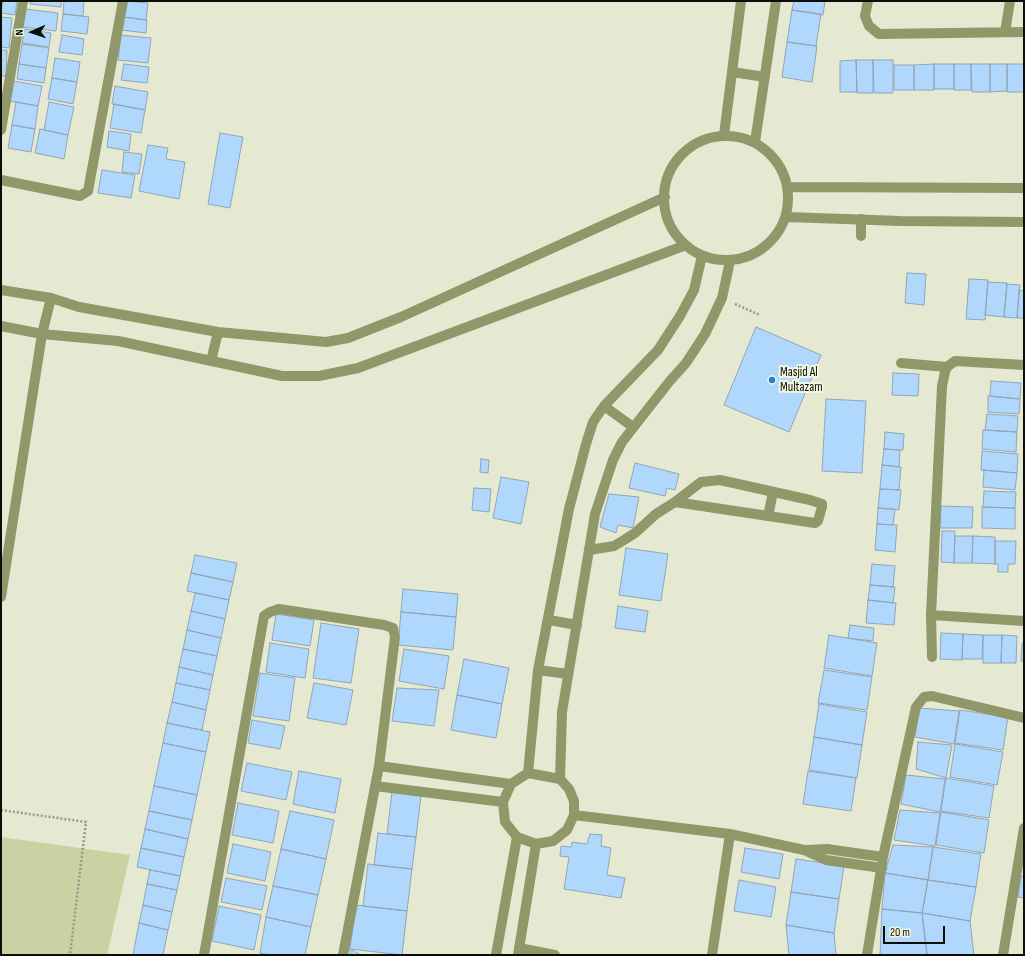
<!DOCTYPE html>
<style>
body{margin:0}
#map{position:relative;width:1025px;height:956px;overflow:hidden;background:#e5e9d2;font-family:"Sofia Sans Condensed",sans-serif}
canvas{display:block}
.frame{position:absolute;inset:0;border:2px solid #0c0d06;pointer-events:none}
.north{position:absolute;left:12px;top:12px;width:40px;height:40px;-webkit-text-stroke:3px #f2f7df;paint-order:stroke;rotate:268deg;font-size:11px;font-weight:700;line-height:16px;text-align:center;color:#0c0d06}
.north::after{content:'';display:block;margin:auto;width:14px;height:18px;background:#0c0d06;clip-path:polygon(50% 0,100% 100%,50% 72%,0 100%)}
.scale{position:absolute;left:883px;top:926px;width:62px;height:18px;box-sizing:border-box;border:2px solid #0c0d06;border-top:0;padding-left:5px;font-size:12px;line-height:14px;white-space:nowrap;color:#0c0d06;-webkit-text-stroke:3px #f2f7df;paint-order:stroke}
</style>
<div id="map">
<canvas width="1025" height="956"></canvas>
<div class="frame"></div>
<div class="north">N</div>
<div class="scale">20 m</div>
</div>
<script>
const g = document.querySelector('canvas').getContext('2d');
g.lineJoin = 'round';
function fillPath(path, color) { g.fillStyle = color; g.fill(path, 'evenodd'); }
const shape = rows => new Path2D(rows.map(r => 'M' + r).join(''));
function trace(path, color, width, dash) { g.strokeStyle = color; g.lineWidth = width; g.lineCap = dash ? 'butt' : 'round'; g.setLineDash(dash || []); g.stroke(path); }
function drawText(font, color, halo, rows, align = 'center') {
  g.font = font + ' "Sofia Sans Condensed",sans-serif'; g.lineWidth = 4; g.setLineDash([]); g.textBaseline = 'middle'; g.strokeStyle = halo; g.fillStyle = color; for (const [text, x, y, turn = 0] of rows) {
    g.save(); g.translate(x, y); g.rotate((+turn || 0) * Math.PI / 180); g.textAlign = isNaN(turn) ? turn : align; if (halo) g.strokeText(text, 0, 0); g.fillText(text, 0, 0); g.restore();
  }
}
fillPath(shape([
 [1,837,130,855,107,955,1,955]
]), '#cad2a3');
const building = shape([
 [3,1,17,1,15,15,1,13,3,1],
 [31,1,61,1,61,7,30,4,31,1],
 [64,1,84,1,83,16,63,14,64,1],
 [125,1,148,3,146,20,123,17,125,1],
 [794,1,825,1,823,15,792,10,794,1],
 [25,9,58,13,56,31,23,27,25,9],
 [792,10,821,14,816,46,787,42,792,10],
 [63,14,89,17,87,34,61,31,63,14],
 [1,17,12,18,9,48,1,47,1,17],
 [123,17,147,20,146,33,121,30,123,17],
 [25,29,51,33,49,47,22,43,25,29],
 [62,35,84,39,82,55,59,52,62,35],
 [121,35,151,38,148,63,118,60,121,35],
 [787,42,817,46,812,82,782,77,787,42],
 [22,44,49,48,46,68,19,64,22,44],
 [1,50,7,50,6,76,1,76,1,50],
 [55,58,80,62,77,82,52,78,55,58],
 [856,60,857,92,840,92,840,61,856,60],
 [856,60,873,60,873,93,857,93,856,60],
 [873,60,893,60,893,93,874,93,873,60],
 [19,64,46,68,44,83,17,79,19,64],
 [124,64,149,67,147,83,121,80,124,64],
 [934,64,934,90,914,90,914,65,934,64],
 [934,64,954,64,954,89,934,89,934,64],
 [954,64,971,64,971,90,954,90,954,64],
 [971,64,990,64,990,92,972,92,971,64],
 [990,64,1007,64,1007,91,990,92,990,64],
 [1007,64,1024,64,1024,92,1007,92,1007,64],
 [894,65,914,65,914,90,894,90,894,65],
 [52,78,77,82,73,104,48,99,52,78],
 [13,81,42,86,38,106,10,101,13,81],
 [115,86,148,92,145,110,112,104,115,86],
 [16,102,38,106,35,129,12,125,16,102],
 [49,102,74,107,68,135,44,130,49,102],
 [114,104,145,110,141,133,110,128,114,104],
 [12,125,35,129,31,152,8,148,12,125],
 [40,129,68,135,64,159,35,153,40,129],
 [109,131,131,134,129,151,107,147,109,131],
 [220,133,243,137,230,208,208,204,220,133],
 [148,145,168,148,166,159,185,162,179,199,139,191,148,145],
 [124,152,142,154,139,174,122,172,124,152],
 [102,170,135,175,131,198,98,193,102,170],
 [907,273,926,274,924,305,905,303,907,273],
 [969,279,988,280,985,320,966,319,969,279],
 [988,282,1007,283,1004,317,985,315,988,282],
 [1007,284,1020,285,1017,318,1004,317,1007,284],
 [1019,290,1024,291,1024,318,1017,318,1019,290],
 [756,327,821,355,789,432,724,405,756,327],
 [893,373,919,374,918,396,892,395,893,373],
 [991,381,1021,383,1020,399,990,396,991,381],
 [988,396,1020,399,1019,414,988,412,988,396],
 [826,399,866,401,862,473,822,471,826,399],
 [987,414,1018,416,1017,432,985,430,987,414],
 [983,430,1017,432,1016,452,982,449,983,430],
 [885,432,904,434,903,450,884,449,885,432],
 [884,449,900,450,899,467,882,465,884,449],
 [982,451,1018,454,1017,473,981,470,982,451],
 [481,459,489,460,488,473,480,472,481,459],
 [635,463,679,474,675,490,667,488,665,496,629,488,635,463],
 [882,465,901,467,899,490,880,489,882,465],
 [984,470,1017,473,1015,490,983,487,984,470],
 [501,477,529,482,521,524,493,518,501,477],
 [474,488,491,489,489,512,472,510,474,488],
 [880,489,901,490,899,510,878,508,880,489],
 [984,491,1016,492,1015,508,983,507,984,491],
 [609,494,639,497,633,528,618,525,616,533,600,527,609,494],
 [941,506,973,507,972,528,940,528,941,506],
 [982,507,1015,508,1015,529,982,528,982,507],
 [878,508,895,509,893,525,877,524,878,508],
 [877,524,897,525,895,552,875,550,877,524],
 [942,531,955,531,954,563,941,562,942,531],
 [955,536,973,536,972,563,954,563,955,536],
 [973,536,995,537,995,564,972,563,973,536],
 [995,541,1016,541,1015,564,1008,564,1008,572,998,572,998,564,995,564,995,541],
 [626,548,668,554,661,601,619,595,626,548],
 [195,555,237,563,233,582,191,573,195,555],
 [872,564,895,566,893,587,870,585,872,564],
 [191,573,233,582,229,600,187,591,191,573],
 [870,585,895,587,893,603,868,600,870,585],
 [403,589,458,594,456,617,401,612,403,589],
 [195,593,229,600,225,619,191,611,195,593],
 [868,600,896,603,894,625,866,623,868,600],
 [618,606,648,611,645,632,615,628,618,606],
 [191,611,225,619,221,638,187,630,191,611],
 [401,612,456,617,453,650,398,645,401,612],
 [276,614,314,620,310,646,272,640,276,614],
 [321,623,359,629,351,683,313,678,321,623],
 [850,625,874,628,873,641,848,638,850,625],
 [187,630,221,638,217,656,183,649,187,630],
 [941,633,963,634,962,660,940,659,941,633],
 [963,634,983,635,982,659,962,659,963,634],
 [829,635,877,643,872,676,824,668,829,635],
 [983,635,1002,635,1001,663,983,663,983,635],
 [1002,635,1017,636,1016,663,1001,663,1002,635],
 [270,643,309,649,305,678,266,672,270,643],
 [1022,644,1024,644,1024,661,1021,661,1022,644],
 [183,649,217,656,213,675,179,667,183,649],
 [404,649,449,656,444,689,399,681,404,649],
 [464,659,509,668,502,704,457,695,464,659],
 [179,667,213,675,210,690,176,683,179,667],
 [824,670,872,677,867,710,818,703,824,670],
 [260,673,295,678,289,721,253,716,260,673],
 [176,683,210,690,206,710,172,702,176,683],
 [314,683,353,690,346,725,307,718,314,683],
 [397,688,439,690,434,726,392,721,397,688],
 [457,695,502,704,496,738,451,730,457,695],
 [172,702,206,710,202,730,167,723,172,702],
 [819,704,867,712,862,745,814,737,819,704],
 [919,708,959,711,954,744,915,737,919,708],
 [960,710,1008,717,1003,750,955,743,960,710],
 [252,720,285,726,280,749,248,743,252,720],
 [167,723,210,732,206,752,163,743,167,723],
 [814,737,862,745,857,778,809,770,814,737],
 [918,742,952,745,946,778,916,769,918,742],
 [163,743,206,752,197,795,154,786,163,743],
 [955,744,1003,752,997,785,950,777,955,744],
 [247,763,292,772,286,800,241,791,247,763],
 [299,771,341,779,335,813,293,804,299,771],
 [808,771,856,778,851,811,803,804,808,771],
 [906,775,945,779,940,812,901,804,906,775],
 [946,778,994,786,989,818,941,811,946,778],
 [154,786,197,795,192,820,149,811,154,786],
 [392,792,421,796,416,837,387,834,392,792],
 [238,803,279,811,273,843,232,835,238,803],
 [900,810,940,813,935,846,894,840,900,810],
 [149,811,192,820,188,839,145,829,149,811],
 [290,811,334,820,326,859,281,849,290,811],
 [941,812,989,820,984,853,936,845,941,812],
 [145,829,188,839,184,857,141,848,145,829],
 [378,833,416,837,412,869,374,865,378,833],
 [590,834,602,835,601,846,611,848,607,875,625,878,621,898,564,889,569,857,560,856,561,846,571,847,572,842,587,844,590,834],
 [233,844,271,852,265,881,227,873,233,844],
 [893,845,933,847,928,880,885,873,893,845],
 [933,847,981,854,976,887,928,880,933,847],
 [141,848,184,857,180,876,137,867,141,848],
 [745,848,783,854,779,879,741,872,745,848],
 [281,849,326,859,318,895,273,886,281,849],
 [796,859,844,866,839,899,791,892,796,859],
 [368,864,412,869,407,911,363,906,368,864],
 [150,870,180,876,177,890,147,884,150,870],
 [885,873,928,880,922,913,882,909,885,873],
 [1021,876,1024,877,1024,898,1018,897,1021,876],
 [226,878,267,886,262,910,221,902,226,878],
 [739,880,776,887,771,917,734,911,739,880],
 [928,880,976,887,970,921,922,913,928,880],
 [147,884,177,890,172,912,143,905,147,884],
 [273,886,318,895,311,927,266,917,273,886],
 [791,892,839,899,834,933,786,925,791,892],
 [143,905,172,912,168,930,139,923,143,905],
 [356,905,407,911,402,955,350,949,356,905],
 [219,906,261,915,254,950,212,941,219,906],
 [882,909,922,913,927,955,880,955,882,909],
 [922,913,970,921,974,955,927,955,922,913],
 [266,917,311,927,305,955,271,955,260,953,266,917],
 [139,923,168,930,163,955,133,955,139,923],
 [786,925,834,933,836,955,789,955,786,925],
 [350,949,361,955,350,955,350,949]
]);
fillPath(building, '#b0d8fd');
trace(building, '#92a4b5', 1);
trace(shape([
 [735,304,760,315],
 [1,810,86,822,70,955]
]), '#979a89', 2.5, [2, 2]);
trace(shape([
 [861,236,861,219],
 [768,516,773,492],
 [589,550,614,546,624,540,635,533,656,514,675,502,701,482,720,480,810,500,822,504,822,507,818,521,815,523,675,502],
 [519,948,555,955]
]), '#909769', 10);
trace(shape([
 [868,1,865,16,869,26,879,34,1024,32],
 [1005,32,1010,1],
 [732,72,765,77],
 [1,130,23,1],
 [724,135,741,1],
 '664 198a62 62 0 1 1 124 0a62 62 0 1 1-124 0Z',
 [755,142,776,1],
 [1,180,80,196,88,191,123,1],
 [788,187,1024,188],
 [787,217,901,221,1024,222],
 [1,290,51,298,79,307,218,332,326,342,348,338,401,317,665,197],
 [1,326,42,334,118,341,282,376,319,376,358,368,686,245],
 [211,361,218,332],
 [901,363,947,367],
 [1024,365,955,361,947,367,945,372,942,386,931,615,1024,621],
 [604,406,633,427],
 [1,597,42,334,51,298],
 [931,615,932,657],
 [549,620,577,625],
 [538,670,568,674],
 [379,766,511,784],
 [528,773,538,670,569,509,586,444,593,422,604,406,658,350,680,316,694,290,702,256],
 [528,773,560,779,569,789,574,801,574,815,567,830,553,841,536,844,517,837,505,822,503,802,511,784,528,773],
 [560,779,562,712,595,514,613,460,622,442,669,382,686,363,705,334,722,298,730,261],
 [375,786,503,802],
 [574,815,730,834,804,850,826,860,882,868],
 [806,850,827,849,883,857],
 [204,955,264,616,270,612,279,609,384,625,393,628,395,637,379,766,343,955],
 [496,955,517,837],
 [518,955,536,844],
 [712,955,730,834],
 [867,955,883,857,916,707,924,697,932,696,1024,718],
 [1003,955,1024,828]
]), '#909769', 10);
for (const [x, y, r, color] of [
 [772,380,4,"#1d83ce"]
]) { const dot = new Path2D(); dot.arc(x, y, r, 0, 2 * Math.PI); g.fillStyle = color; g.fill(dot); trace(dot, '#f2f7df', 1.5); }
drawText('13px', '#0c0d06', '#f2f7df', [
 ["Masjid Al",780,373],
 ["Multazam",780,388]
], 'left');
</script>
